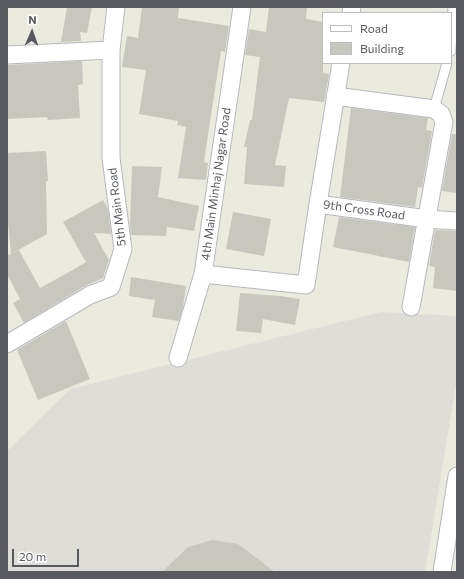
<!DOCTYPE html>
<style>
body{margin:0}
#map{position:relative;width:464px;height:579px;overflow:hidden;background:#ebeadf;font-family:Commissioner,sans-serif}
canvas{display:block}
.frame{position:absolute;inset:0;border:8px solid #585a60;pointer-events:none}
.legend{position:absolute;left:322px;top:12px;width:130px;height:52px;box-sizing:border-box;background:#fff;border:1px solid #bcbdbf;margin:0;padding:5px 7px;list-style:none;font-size:12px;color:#585a60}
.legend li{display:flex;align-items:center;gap:8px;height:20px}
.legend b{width:20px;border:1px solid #bcbdbf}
.north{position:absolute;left:12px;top:12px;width:40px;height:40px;-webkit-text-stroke:3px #fff;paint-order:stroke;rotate:2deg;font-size:11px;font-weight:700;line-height:16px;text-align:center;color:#585a60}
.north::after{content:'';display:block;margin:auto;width:14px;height:18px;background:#585a60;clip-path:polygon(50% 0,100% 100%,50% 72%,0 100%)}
.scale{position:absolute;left:12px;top:549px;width:67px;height:18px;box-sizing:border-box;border:2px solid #585a60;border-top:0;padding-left:5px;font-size:12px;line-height:14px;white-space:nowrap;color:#585a60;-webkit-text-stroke:3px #fff;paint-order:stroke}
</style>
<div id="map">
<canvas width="464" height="579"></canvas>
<div class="frame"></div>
<ul class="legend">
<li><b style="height:5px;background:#fff"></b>Road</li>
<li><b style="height:11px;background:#c8c7bf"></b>Building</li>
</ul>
<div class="north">N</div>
<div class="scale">20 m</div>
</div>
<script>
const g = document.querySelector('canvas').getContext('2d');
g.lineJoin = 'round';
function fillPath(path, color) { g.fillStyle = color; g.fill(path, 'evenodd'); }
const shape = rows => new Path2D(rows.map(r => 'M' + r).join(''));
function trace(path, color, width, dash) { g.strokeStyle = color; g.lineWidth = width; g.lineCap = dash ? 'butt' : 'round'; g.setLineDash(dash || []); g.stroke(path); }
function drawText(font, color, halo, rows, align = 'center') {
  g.font = font + ' Commissioner,sans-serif'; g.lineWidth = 4; g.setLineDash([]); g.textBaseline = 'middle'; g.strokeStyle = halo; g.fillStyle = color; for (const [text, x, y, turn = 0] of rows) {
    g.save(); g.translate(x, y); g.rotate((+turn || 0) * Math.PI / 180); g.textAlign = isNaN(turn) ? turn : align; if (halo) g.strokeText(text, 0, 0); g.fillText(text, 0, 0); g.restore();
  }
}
fillPath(shape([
 [381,312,457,316,457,378,425,572,7,572,7,451,70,389]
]), '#deddd7');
fillPath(shape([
 [67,7,92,7,87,33,80,32,81,41,61,42],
 [142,7,179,7,178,18,229,26,225,52,221,51,211,115,204,162,208,163,206,180,178,178,186,127,177,125,178,121,139,114,146,70,122,67,127,36,138,38],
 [269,7,307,7,306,19,323,22,323,73,329,74,324,102,289,98,275,165,286,166,284,187,244,184,247,147,244,147,250,120,252,120,260,57,245,55,249,29,266,32],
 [82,61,83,84,78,85,80,118,48,120,47,117,7,119,7,65],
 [351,108,428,118,426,130,432,131,422,188,418,187,415,207,340,197],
 [452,134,457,134,457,193,442,191],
 [46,151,48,181,46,181,47,234,11,254,7,212,7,153],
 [132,166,162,167,158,197,199,206,194,231,167,227,166,236,131,235,130,226],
 [103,200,108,209,111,234,94,233,109,260,103,278,85,286,24,323,13,303,20,299,7,274,7,256,19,250,40,288,71,271,86,262,63,222],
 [233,212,271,219,264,256,226,249],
 [339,217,415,227,409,262,333,247],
 [435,230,457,231,457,291,433,288,435,267,429,266],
 [131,277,186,286,183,307,179,321,152,317,155,300,129,296],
 [240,293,280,296,300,299,295,325,263,319,261,333,236,331],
 [66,321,90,379,38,400,17,350],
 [212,540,238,544,275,572,162,572,188,547]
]), '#c8c7bf');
const lane = shape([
 [451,51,453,7],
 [434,109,447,63]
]);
const street = shape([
 [351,13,352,7],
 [7,55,111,50],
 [341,63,318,204,427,219,457,221],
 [335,96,434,109,441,114,444,122,411,307],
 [203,274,306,285,318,204],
 [7,344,90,295,111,287,123,249,111,158,111,50,116,7],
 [178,358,203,274,242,7],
 [442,572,457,476]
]);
trace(lane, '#b7b8be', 11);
trace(street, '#b7b8be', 19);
trace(lane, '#fff', 9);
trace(street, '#fff', 17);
drawText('12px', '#585a60', '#fff', [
 ["4th Main Minhaj Nagar Road",216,184,-82],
 ["5th Main Road",117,207,-97],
 ["9th Cross Road",364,210,8]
]);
</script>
